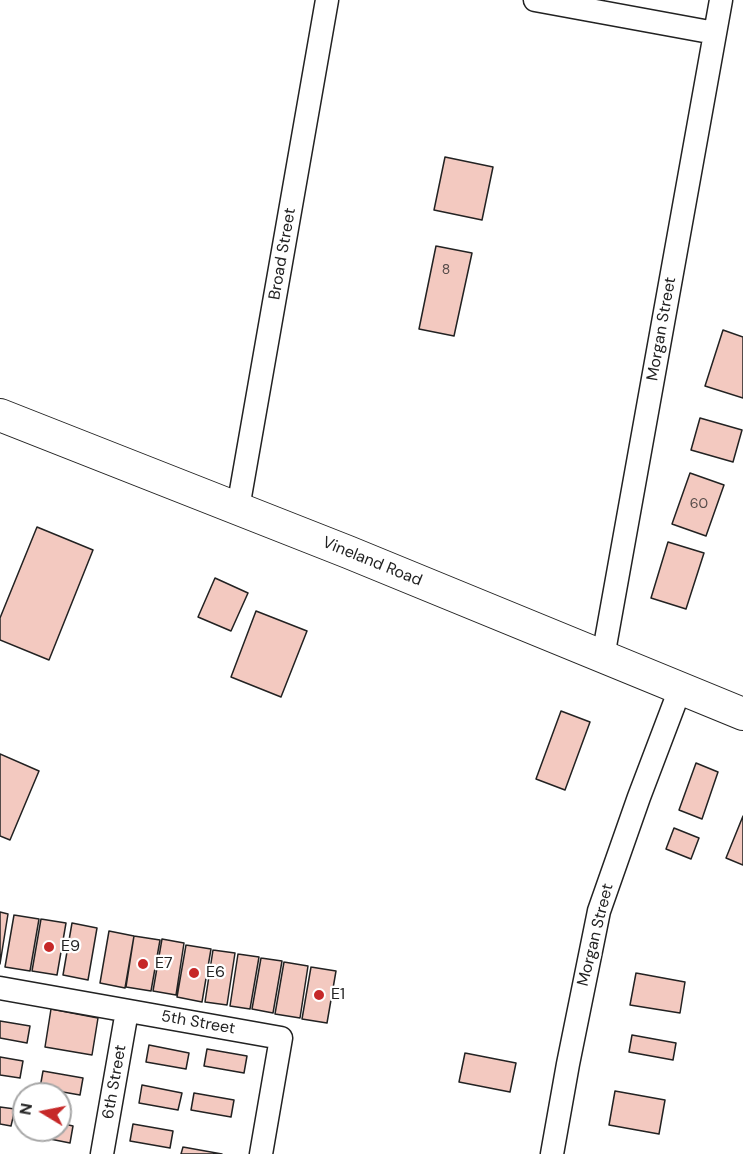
<!DOCTYPE html>
<style>
body{margin:0}
#map{position:relative;width:743px;height:1154px;overflow:hidden;background:#fff;font-family:"DM Sans",sans-serif}
canvas{display:block}
.north{position:absolute;left:12px;top:1082px;width:60px;height:60px;box-sizing:border-box;background:#fff;border:2px solid #a7a7a7;border-radius:50%;rotate:280deg;font-size:16px;font-weight:700;line-height:24px;text-align:center;color:#222}
.north::after{content:'';display:block;margin:auto;width:21px;height:27px;background:#c62828;clip-path:polygon(50% 0,100% 100%,50% 72%,0 100%)}
</style>
<div id="map">
<canvas width="743" height="1154"></canvas>
<div class="north">N</div>
</div>
<script>
const g = document.querySelector('canvas').getContext('2d');
g.lineJoin = 'round';
function fillPath(path, color) { g.fillStyle = color; g.fill(path, 'evenodd'); }
const shape = rows => new Path2D(rows.map(r => 'M' + r).join(''));
function trace(path, color, width, dash) { g.strokeStyle = color; g.lineWidth = width; g.lineCap = dash ? 'butt' : 'round'; g.setLineDash(dash || []); g.stroke(path); }
function drawText(font, color, halo, rows, align = 'center') {
  g.font = font + ' "DM Sans",sans-serif'; g.lineWidth = 4.5; g.setLineDash([]); g.textBaseline = 'middle'; g.strokeStyle = halo; g.fillStyle = color; for (const [text, x, y, turn = 0] of rows) {
    g.save(); g.translate(x, y); g.rotate((+turn || 0) * Math.PI / 180); g.textAlign = isNaN(turn) ? turn : align; if (halo) g.strokeText(text, 0, 0); g.fillText(text, 0, 0); g.restore();
  }
}
const building = shape([
 [445,157,493,167,482,220,434,210,445,157],
 [436,246,472,253,454,336,419,329,436,246],
 [723,330,743,337,743,398,705,386,723,330],
 [700,418,742,430,733,462,691,450,700,418],
 [690,473,724,485,706,536,672,524,690,473],
 [37,527,93,550,49,660,0,640,0,618,37,527],
 [668,542,704,553,686,609,651,598,668,542],
 [215,578,248,593,231,631,198,617,215,578],
 [256,611,307,631,281,697,231,677,256,611],
 [561,711,590,722,565,790,536,779,561,711],
 [0,754,39,771,10,840,0,836,0,754],
 [696,763,718,772,702,819,679,810,696,763],
 [743,816,743,865,726,858,743,816],
 [674,828,699,838,691,859,666,849,674,828],
 [0,912,8,914,0,964,0,912],
 [14,915,39,919,30,971,5,967,14,915],
 [41,919,66,923,57,975,32,971,41,919],
 [72,923,97,928,88,980,63,975,72,923],
 [109,931,134,936,125,988,100,983,109,931],
 [134,936,160,940,151,991,126,987,134,936],
 [162,939,184,943,176,995,153,991,162,939],
 [186,945,211,949,202,1002,177,997,186,945],
 [213,950,235,953,227,1005,205,1002,213,950],
 [238,954,259,957,250,1009,230,1006,238,954],
 [261,958,282,961,273,1013,252,1009,261,958],
 [284,962,308,966,300,1018,275,1014,284,962],
 [311,967,336,971,327,1023,302,1019,311,967],
 [636,973,685,982,680,1013,630,1005,636,973],
 [51,1009,98,1018,92,1055,45,1047,51,1009],
 [0,1021,30,1026,27,1043,0,1038,0,1021],
 [632,1035,676,1043,673,1060,629,1052,632,1035],
 [149,1045,189,1053,186,1069,146,1062,149,1045],
 [207,1049,247,1056,244,1073,204,1066,207,1049],
 [465,1053,516,1063,510,1092,459,1082,465,1053],
 [0,1057,23,1061,20,1078,0,1075,0,1057],
 [43,1071,83,1078,80,1095,40,1088,43,1071],
 [142,1085,182,1093,178,1110,139,1103,142,1085],
 [615,1091,665,1100,659,1134,609,1125,615,1091],
 [194,1093,234,1100,231,1117,191,1110,194,1093],
 [0,1107,15,1109,11,1126,0,1124,0,1107],
 [60,1123,73,1126,70,1143,30,1135,31,1130,60,1130,60,1123],
 [133,1124,173,1131,170,1148,130,1141,133,1124],
 [183,1147,222,1154,181,1154,183,1147]
]);
fillPath(building, '#f3c9c0');
trace(building, '#222', 1.5);
const minor = shape([
 [535,0,715,33],
 [238,508,327,0],
 [603,657,721,0],
 [0,988,281,1038,261,1154],
 [102,1154,127,1011],
 [552,1154,568,1064,599,911,639,797,680,689]
]);
const secondary = shape([
 [0,415,348,552,743,714]
]);
trace(minor, '#222', 25);
trace(secondary, '#222', 34);
trace(minor, '#fff', 22);
trace(secondary, '#fff', 32);
for (const [x, y, r, color] of [
 [49,947,6,"#c62828"],
 [143,964,6,"#c62828"],
 [194,973,6,"#c62828"],
 [319,995,6,"#c62828"]
]) { const dot = new Path2D(); dot.arc(x, y, r, 0, 2 * Math.PI); g.fillStyle = color; g.fill(dot); trace(dot, '#fff', 2); }
drawText('14px', '#564c4a', null, [
 ["8",446,270],
 ["60",699,504]
]);
drawText('16px', '#222', '#fff', [
 ["Broad Street",283,254,-80],
 ["Morgan Street",662,329,-80],
 ["Vineland Road",372,562,22],
 ["Morgan Street",596,935,-76],
 ["5th Street",198,1023,10],
 ["6th Street",115,1082,-80]
]);
drawText('16px', '#222', '#fff', [
 ["E9",61,947],
 ["E7",155,964],
 ["E6",206,973],
 ["E1",331,995]
], 'left');
</script>
